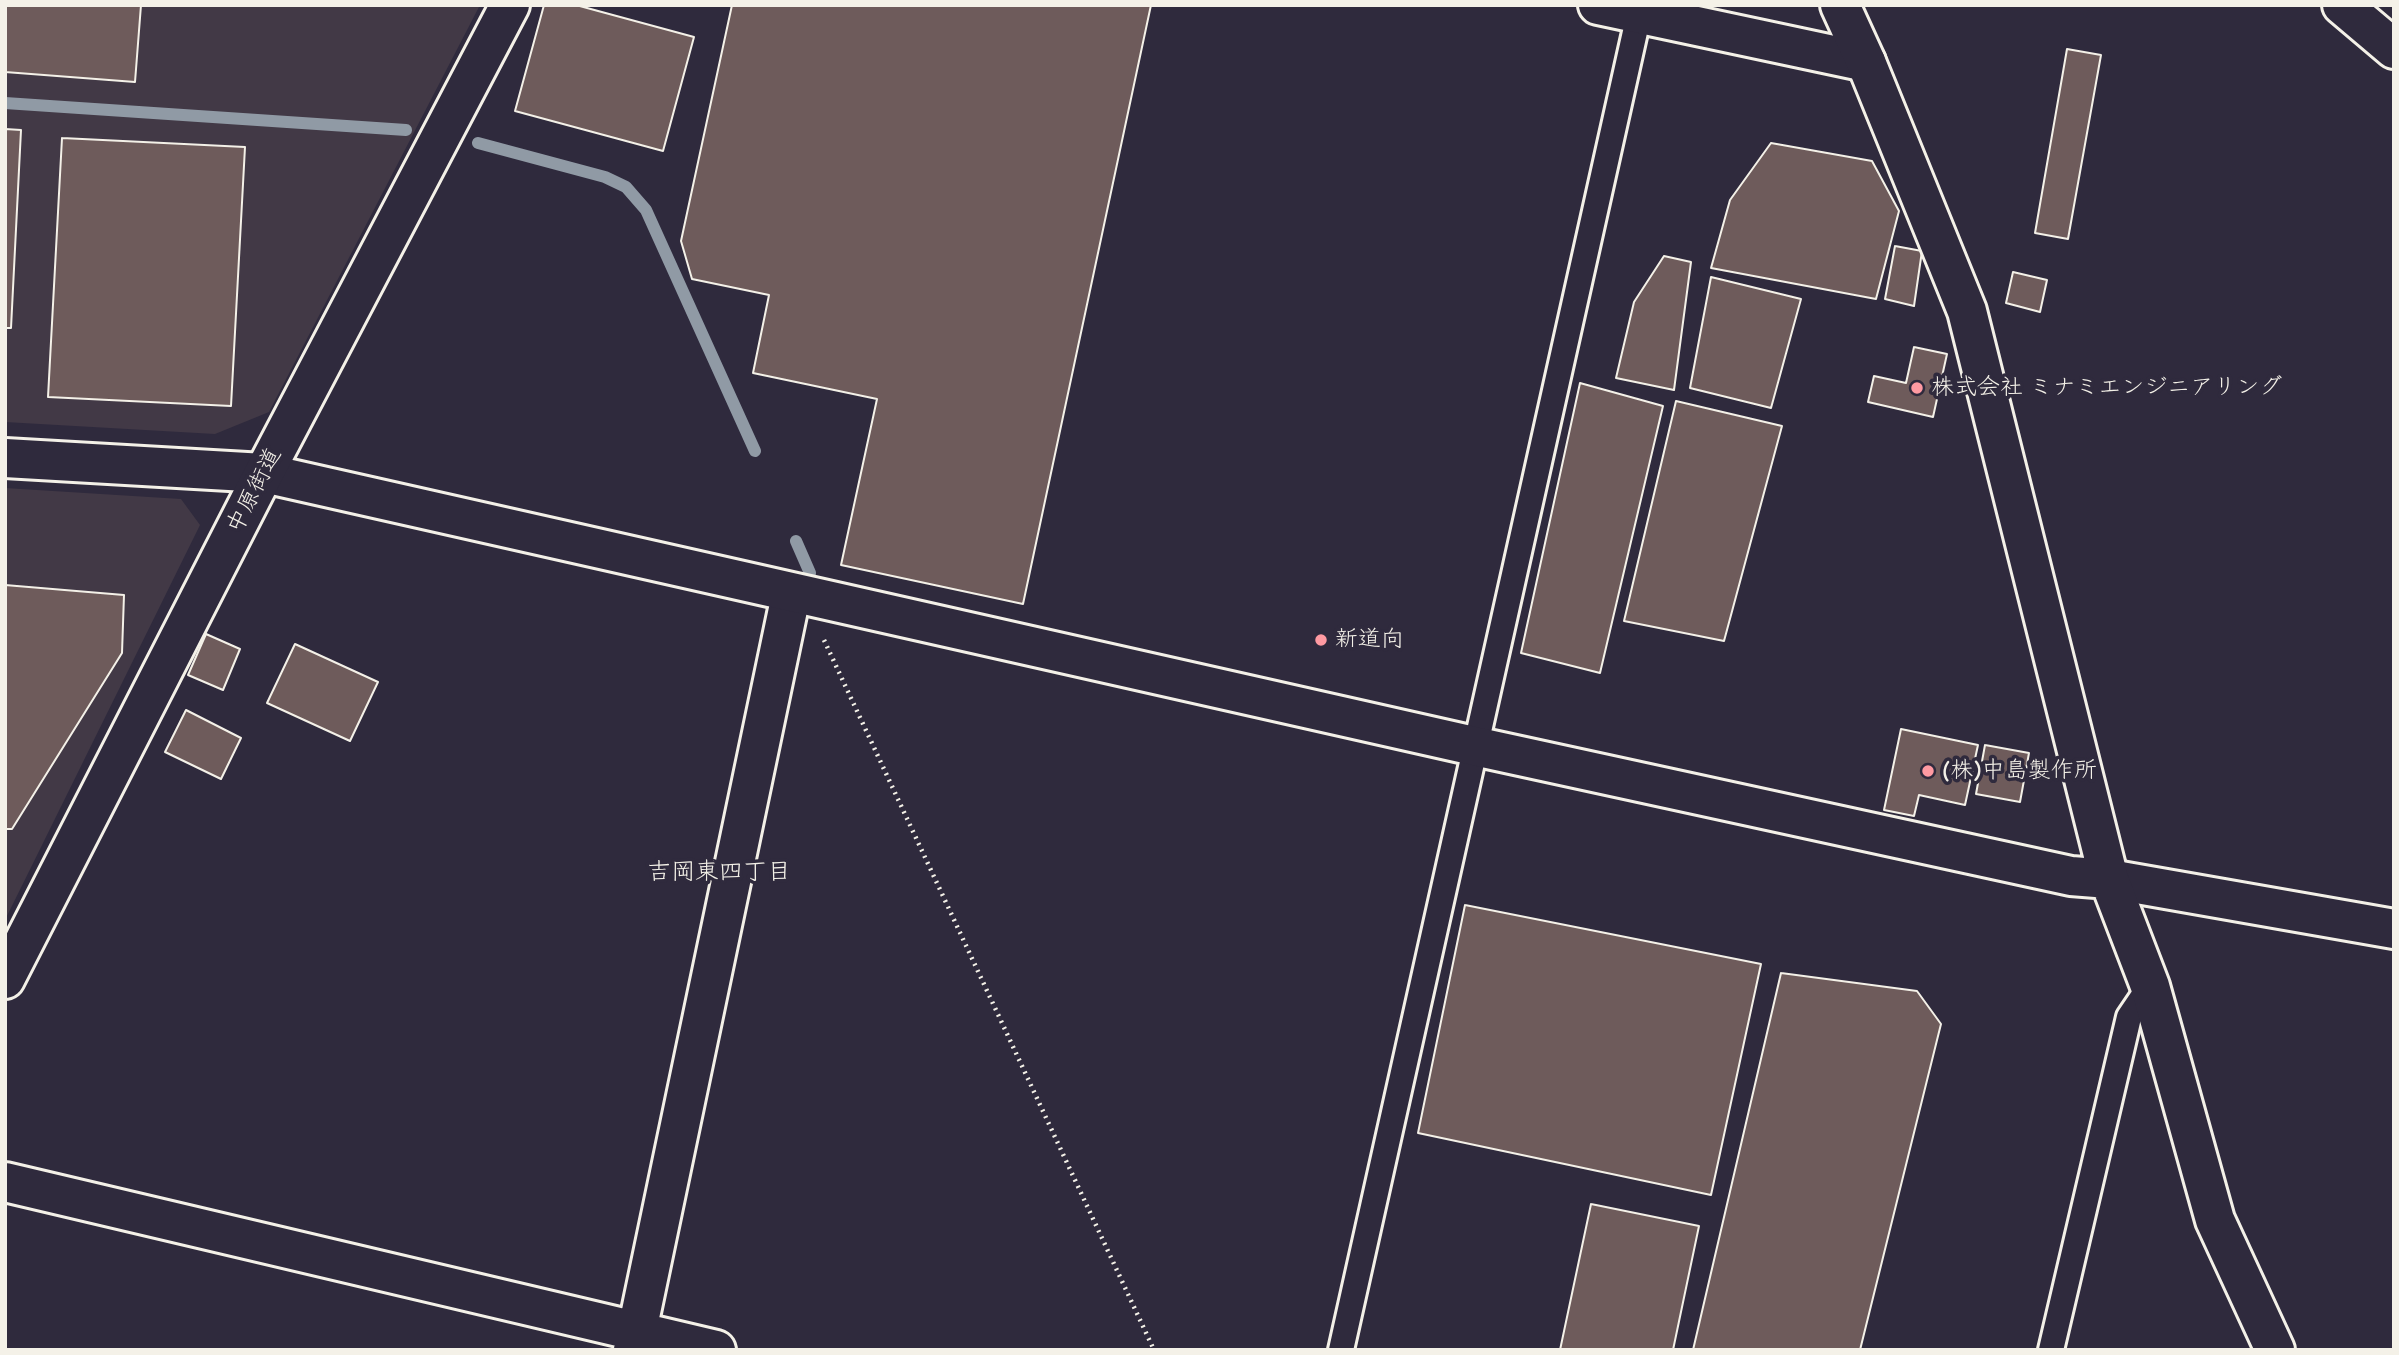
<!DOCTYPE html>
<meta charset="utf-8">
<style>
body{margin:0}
#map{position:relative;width:2399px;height:1355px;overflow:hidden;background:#2f2a3d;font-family:"Balsamiq Sans",sans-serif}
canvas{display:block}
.frame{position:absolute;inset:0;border:7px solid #f4f1e8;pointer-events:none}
</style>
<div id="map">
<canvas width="2399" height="1355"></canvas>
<div class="frame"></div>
</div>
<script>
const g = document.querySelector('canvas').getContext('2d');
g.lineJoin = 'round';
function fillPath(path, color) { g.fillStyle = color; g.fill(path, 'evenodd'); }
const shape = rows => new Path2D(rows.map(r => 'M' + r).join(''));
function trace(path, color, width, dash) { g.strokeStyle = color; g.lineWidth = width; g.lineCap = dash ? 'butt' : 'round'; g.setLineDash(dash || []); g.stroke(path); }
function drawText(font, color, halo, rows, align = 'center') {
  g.font = font + ' "Balsamiq Sans","Klee One",sans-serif'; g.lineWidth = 7; g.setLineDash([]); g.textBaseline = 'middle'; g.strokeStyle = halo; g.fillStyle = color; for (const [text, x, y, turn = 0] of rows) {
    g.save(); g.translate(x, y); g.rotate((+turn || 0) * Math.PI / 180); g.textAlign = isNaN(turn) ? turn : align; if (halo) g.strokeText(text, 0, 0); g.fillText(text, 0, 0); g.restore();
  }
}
fillPath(shape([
 [5,5,480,5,269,412,215,434,5,422],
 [5,488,181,499,200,525,5,920]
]), '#423946');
trace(shape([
 [5,103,406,130],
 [478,143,605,177,626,187,646,210,755,451],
 [796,541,810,573]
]), '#909aa5', 12);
const building = shape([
 [5,5,141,5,135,82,5,72,5,5],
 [544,5,576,5,694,37,663,151,515,111,544,5],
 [732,5,1151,5,1023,604,841,565,877,399,753,373,769,295,692,279,681,241,732,5],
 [2067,49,2101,55,2068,239,2035,233,2067,49],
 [5,129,21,130,11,328,5,328,5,129],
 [62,138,245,147,231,406,48,397,62,138],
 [1771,143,1872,161,1899,211,1876,299,1711,268,1730,200,1771,143],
 [1895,246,1922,251,1914,306,1885,299,1895,246],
 [1664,256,1691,262,1674,390,1616,378,1634,302,1664,256],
 [2013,272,2047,280,2040,312,2006,303,2013,272],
 [1711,277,1801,299,1771,408,1690,388,1711,277],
 [1914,347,1947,354,1933,417,1868,402,1874,376,1906,383,1914,347],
 [1580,383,1663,406,1600,673,1521,653,1580,383],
 [1676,401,1782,426,1724,641,1624,621,1676,401],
 [5,585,124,595,122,653,12,829,5,829,5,585],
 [206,634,240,649,223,690,188,675,206,634],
 [295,644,378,682,350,741,267,703,295,644],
 [186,710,241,738,221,779,165,752,186,710],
 [1901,729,1978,745,1965,805,1919,795,1914,816,1884,810,1901,729],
 [1985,745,2029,753,2020,802,1976,794,1985,745],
 [1465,905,1761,964,1711,1195,1418,1133,1465,905],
 [1781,973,1917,991,1941,1024,1860,1350,1693,1350,1781,973],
 [1591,1204,1699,1226,1673,1350,1560,1350,1591,1204]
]);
fillPath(building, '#6e5b5b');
trace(building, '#f4f1e8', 2);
const lane = shape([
 [1341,1350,1639,14],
 [2051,1350,2129,1017,2150,986]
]);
const street = shape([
 [1598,5,1866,62],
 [2342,5,2394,49],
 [5,458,264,473],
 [2109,879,2394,929],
 [5,1182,716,1350],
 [633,1350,791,595]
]);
const secondary = shape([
 [1840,5,1866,62,1967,311,2109,879,2150,986,2215,1220,2275,1350],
 [264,473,1474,746,2071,876,2109,879]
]);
const primary = shape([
 [5,979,264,473,510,5]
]);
trace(lane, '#f4f1e8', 30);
trace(street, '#f4f1e8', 44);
trace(secondary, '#f4f1e8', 44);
trace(primary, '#f4f1e8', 44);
trace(shape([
 [824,640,1154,1350]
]), '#f4f1e8', 4.5, [2, 5]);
trace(lane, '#2f2a3d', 24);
trace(street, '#2f2a3d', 38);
trace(secondary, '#2f2a3d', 38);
trace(primary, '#2f2a3d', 38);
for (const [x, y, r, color] of [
 [1917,388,7,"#ff9aa2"],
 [1321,640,7,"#ff9aa2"],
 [1928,771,7,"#ff9aa2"]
]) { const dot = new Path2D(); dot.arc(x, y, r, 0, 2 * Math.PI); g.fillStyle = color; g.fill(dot); trace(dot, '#2f2a3d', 2.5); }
drawText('23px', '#f4f1e8', '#2f2a3d', [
 ["株式会社 ミナミエンジニアリング",1931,388],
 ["新道向",1335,640],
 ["(株)中島製作所",1942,771]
], 'left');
drawText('23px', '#f4f1e8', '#2f2a3d', [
 ["中原街道",255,491,-63]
]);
drawText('24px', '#f4f1e8', '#2f2a3d', [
 ["吉岡東四丁目",719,873]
]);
</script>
